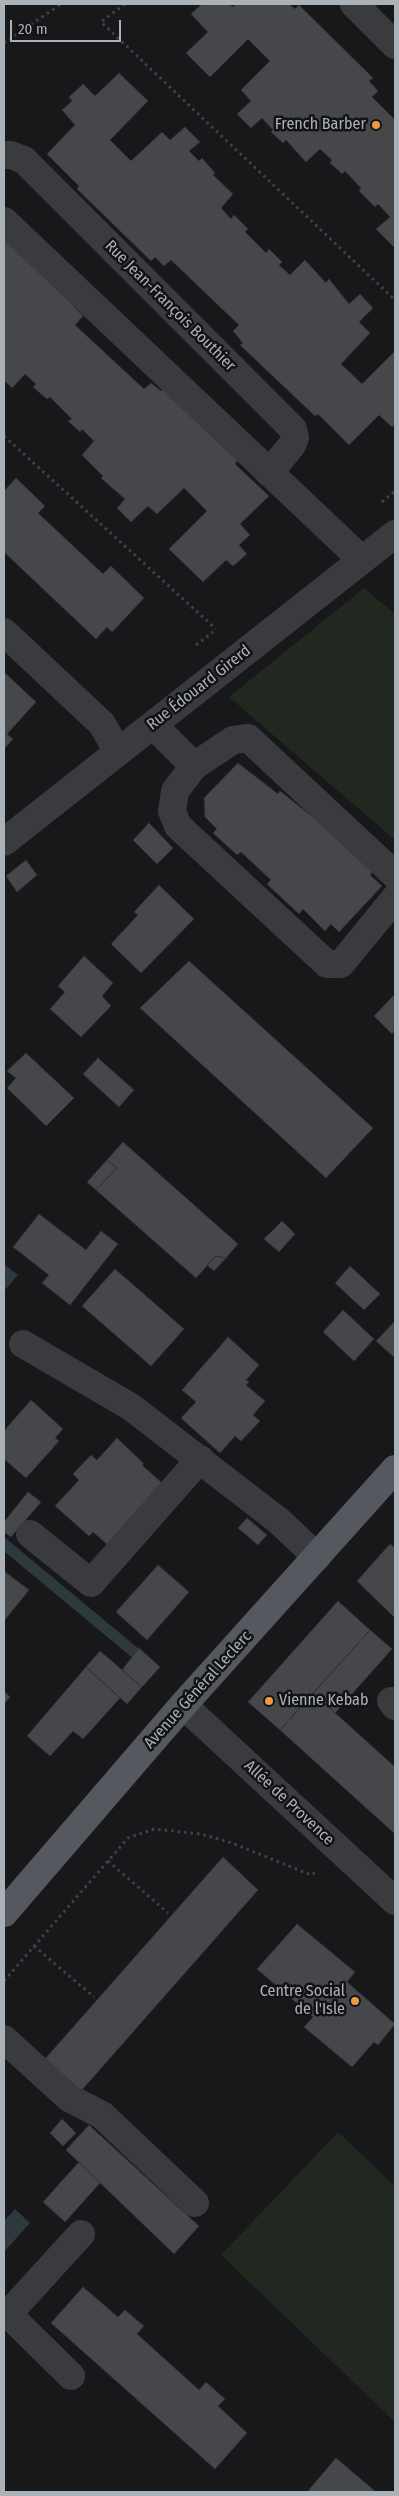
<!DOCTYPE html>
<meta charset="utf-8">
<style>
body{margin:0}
#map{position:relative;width:399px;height:2496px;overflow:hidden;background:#18181a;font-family:"Fira Sans Condensed",sans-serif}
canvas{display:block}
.frame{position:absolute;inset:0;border:5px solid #abb1b9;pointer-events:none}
.scale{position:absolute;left:10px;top:20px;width:111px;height:22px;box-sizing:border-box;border:2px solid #abb1b9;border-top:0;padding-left:6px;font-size:15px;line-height:18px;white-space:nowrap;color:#abb1b9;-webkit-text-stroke:4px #131315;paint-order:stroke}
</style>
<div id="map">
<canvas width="399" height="2496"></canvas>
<div class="frame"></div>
<div class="scale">20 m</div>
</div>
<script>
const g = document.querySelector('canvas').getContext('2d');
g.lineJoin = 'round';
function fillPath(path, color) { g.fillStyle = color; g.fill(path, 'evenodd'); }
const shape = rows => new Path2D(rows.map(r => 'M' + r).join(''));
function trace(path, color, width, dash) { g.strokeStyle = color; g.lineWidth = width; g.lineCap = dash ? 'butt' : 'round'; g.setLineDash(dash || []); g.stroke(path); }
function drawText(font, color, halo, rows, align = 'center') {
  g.font = font + ' "Fira Sans Condensed",sans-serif'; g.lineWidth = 5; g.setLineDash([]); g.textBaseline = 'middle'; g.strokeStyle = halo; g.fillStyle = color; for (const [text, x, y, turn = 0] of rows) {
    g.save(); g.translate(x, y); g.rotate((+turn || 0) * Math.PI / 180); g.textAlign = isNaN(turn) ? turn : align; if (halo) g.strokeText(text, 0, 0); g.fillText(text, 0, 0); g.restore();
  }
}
fillPath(shape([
 [364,588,395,614,395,840,229,697],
 [338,2132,395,2186,395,2422,221,2255]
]), '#202820');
fillPath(shape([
 [4,1264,18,1275,4,1291],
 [15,2209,30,2223,4,2252,4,2221]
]), '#2e393e');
trace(shape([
 [4,1544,134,1652]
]), '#2e393e', 11);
const building = shape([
 [202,4,229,4,233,7,236,4,289,4,295,9,299,5,373,78,369,81,378,91,372,97,395,120,395,248,376,229,390,217,378,204,375,207,359,191,361,188,345,171,342,174,330,163,332,160,320,149,306,162,286,140,283,143,271,132,273,130,262,118,251,128,237,114,251,101,241,90,270,61,248,39,210,77,186,53,208,32,191,14,202,4],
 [119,73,148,101,110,140,131,161,162,132,170,140,185,127,200,142,189,151,199,161,202,158,215,173,213,175,233,194,221,208,231,219,234,215,248,229,245,232,266,253,269,249,282,262,279,265,290,275,305,260,326,283,329,279,349,304,360,294,373,308,359,322,370,333,341,364,362,384,395,351,395,424,392,427,379,415,349,445,318,414,315,416,240,345,243,343,233,331,239,325,171,260,164,266,155,257,151,261,77,189,79,186,47,154,75,125,62,110,72,101,69,97,83,84,95,96,119,73],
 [4,235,75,304,73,306,83,316,75,325,144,389,151,383,161,391,164,389,238,460,235,464,269,496,240,524,250,535,239,545,247,554,233,566,226,560,203,582,169,549,207,511,184,488,157,514,148,506,131,522,117,508,125,499,101,478,103,476,82,455,94,441,82,429,80,432,68,421,72,419,50,397,47,399,33,387,36,384,25,374,12,388,4,380,4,235],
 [16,478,45,506,38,513,103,574,111,566,144,598,112,632,107,627,96,639,4,552,4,491,16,478],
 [4,672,36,702,7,734,13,739,4,749,4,672],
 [238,763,278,794,280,791,319,822,373,871,370,875,382,886,339,932,331,924,325,931,303,909,299,914,267,884,271,880,241,852,237,855,213,833,217,829,205,817,204,798,238,763],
 [149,823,173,848,157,864,133,840,149,823],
 [26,860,37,875,17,892,6,876,26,860],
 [159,885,194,919,141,973,111,944,138,915,134,912,159,885],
 [84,956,113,983,102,996,111,1006,81,1037,50,1009,65,992,58,986,84,956],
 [189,961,373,1128,326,1178,140,1008,189,961],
 [395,994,395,1030,392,1034,374,1016,395,994],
 [26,1053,74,1098,46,1126,7,1088,16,1078,7,1071,26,1053],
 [98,1058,134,1090,119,1107,83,1074,98,1058],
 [123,1142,238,1244,226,1258,216,1256,196,1278,96,1190,117,1168,107,1160,123,1142],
 [107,1160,117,1168,96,1190,87,1182,107,1160],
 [39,1214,86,1250,101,1231,118,1244,70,1305,42,1283,49,1275,13,1247,39,1214],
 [282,1221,295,1234,279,1252,264,1239,282,1221],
 [216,1256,226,1258,214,1271,207,1265,216,1256],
 [350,1266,380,1294,364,1310,335,1283,350,1266],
 [115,1269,184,1329,151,1366,82,1306,115,1269],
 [343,1310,374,1339,354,1361,323,1332,343,1310],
 [395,1321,395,1358,376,1341,395,1321],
 [228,1337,259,1365,246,1380,249,1382,246,1385,265,1401,253,1415,260,1421,241,1441,235,1436,220,1453,181,1418,196,1402,182,1390,228,1337],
 [31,1400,63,1429,55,1438,59,1441,26,1478,4,1459,4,1431,31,1400],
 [117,1438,144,1464,142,1465,164,1485,109,1546,93,1532,89,1536,55,1506,79,1480,73,1474,91,1455,97,1460,117,1438],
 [28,1492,41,1502,11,1537,4,1532,4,1522,28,1492],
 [247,1518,267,1535,258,1545,238,1528,247,1518],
 [390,1544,395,1548,395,1618,357,1581,390,1544],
 [158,1565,189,1592,147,1640,116,1612,158,1565],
 [4,1571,29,1590,4,1621,4,1571],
 [338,1601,370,1630,280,1730,248,1702,338,1601],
 [370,1630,392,1649,335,1713,313,1693,370,1630],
 [139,1648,160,1667,142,1687,122,1670,139,1648],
 [100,1651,142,1687,127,1704,86,1667,100,1651],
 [86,1667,120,1698,83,1739,73,1731,50,1756,27,1736,86,1667],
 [4,1691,10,1697,4,1704,4,1691],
 [313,1693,395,1767,395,1834,280,1730,313,1693],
 [223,1857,258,1890,81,2091,45,2059,223,1857],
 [297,1924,355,1972,347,1982,395,2024,378,2045,374,2042,352,2067,304,2027,313,2017,257,1969,297,1924],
 [62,2119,76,2133,63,2146,50,2133,62,2119],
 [89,2125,199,2226,174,2254,66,2150,89,2125],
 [79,2162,100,2183,65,2222,43,2202,79,2162],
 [83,2287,118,2317,125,2310,144,2326,137,2334,199,2390,206,2382,225,2399,218,2406,247,2433,215,2469,51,2323,83,2287],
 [336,2458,376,2492,307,2492,336,2458]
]);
fillPath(building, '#45474a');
trace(building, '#323336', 1);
trace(shape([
 [125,4,101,22,395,300],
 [4,43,61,4],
 [4,436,216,629],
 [382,502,395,491],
 [196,645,213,632],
 [108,1861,168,1913],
 [34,1946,94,1997],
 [4,1981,128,1838,154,1829,201,1834,232,1843,311,1875,316,1872]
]), '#3f4246', 3, [2.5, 4]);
trace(shape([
 [354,4,395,45],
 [4,155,11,155,24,160,293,429,295,438,292,445,269,473],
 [4,221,362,560],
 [4,632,102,724,118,752],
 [153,725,194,766],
 [4,842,395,534],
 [395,875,248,738,233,740,194,766,175,791,172,811,178,826,327,964,341,964,395,898],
 [23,1344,131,1407,279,1521,317,1557],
 [30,1534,91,1583,200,1459],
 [391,1701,395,1706],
 [183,1705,395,1901],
 [4,2039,69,2098,102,2115,195,2203],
 [4,2310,8,2314,81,2234],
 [8,2314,71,2376]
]), '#393b3f', 28);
trace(shape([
 [4,1913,183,1705,395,1469]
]), '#55585e', 28);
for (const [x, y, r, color] of [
 [376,125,5,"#ec9b3f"],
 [269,1701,5,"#ec9b3f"],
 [355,2001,5,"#ec9b3f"]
]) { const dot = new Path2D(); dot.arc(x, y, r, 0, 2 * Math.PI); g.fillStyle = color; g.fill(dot); trace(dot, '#131315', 2); }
drawText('16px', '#abb1b9', '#131315', [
 ["French Barber",366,125],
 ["Vienne Kebab",279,1701,"left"],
 ["Centre Social",345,1992],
 ["de l'Isle",345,2010]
], 'right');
drawText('16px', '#abb1b9', '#131315', [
 ["Rue Jean-François Bouthier",170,306,45],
 ["Rue Édouard Girerd",199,688,-38],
 ["Avenue Général Leclerc",198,1690,-48],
 ["Allée de Provence",289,1803,43]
]);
</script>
